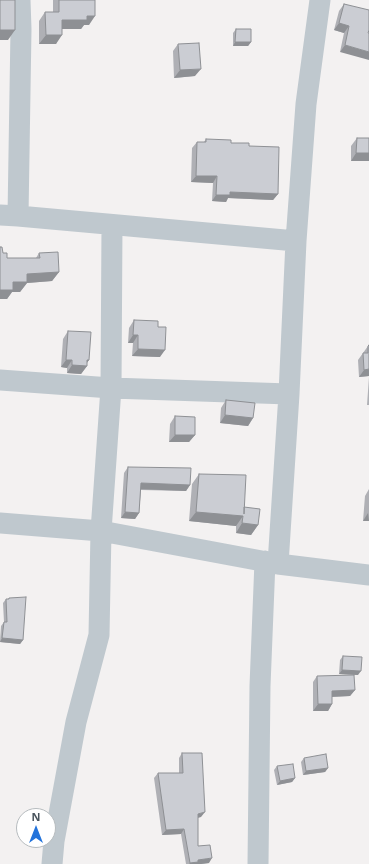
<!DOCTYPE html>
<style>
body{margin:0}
#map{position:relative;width:369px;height:864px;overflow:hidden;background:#f3f1f1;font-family:"Noto Sans",sans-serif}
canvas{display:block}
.north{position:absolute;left:16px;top:808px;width:40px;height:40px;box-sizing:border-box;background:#fff;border:1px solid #b6bbbe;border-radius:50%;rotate:0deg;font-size:11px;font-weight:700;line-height:16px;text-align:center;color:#49545d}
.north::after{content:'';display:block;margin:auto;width:14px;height:18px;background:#2373db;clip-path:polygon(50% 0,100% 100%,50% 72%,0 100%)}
</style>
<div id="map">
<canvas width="369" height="864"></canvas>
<div class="north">N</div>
</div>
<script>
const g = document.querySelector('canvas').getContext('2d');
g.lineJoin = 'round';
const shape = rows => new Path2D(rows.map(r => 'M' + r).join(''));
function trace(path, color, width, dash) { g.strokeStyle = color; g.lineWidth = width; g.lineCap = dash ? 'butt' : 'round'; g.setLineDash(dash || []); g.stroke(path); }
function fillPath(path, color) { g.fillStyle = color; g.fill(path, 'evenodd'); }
trace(shape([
 [0,215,18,216,296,241],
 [18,216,21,29,20,0],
 [0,380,111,388,289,394],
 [0,523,101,531,278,564,369,575],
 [278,564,289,394,296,241,306,104,320,0],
 [52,864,54,841,76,722,99,635,101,531,111,388,112,225],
 [258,864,260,686,265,561]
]), '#bfc8ce', 21);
fillPath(shape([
 [53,0,95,0,89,25,84,25,81,29,62,29,56,44,39,44,39,21,45,12,53,12],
 [344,4,368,33,340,52,344,33,334,30,339,11],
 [236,29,251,42,248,46,233,46,233,33],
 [178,44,195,76,174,78,173,51],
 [357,138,369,138,369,161,351,161,351,146],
 [206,139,249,146,278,194,273,200,228,198,226,202,212,201,213,183,191,182,192,148,197,142,204,142],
 [3,253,7,258,36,258,39,253,59,272,52,281,27,283,20,292,12,292,7,299,0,299],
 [134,320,158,327,160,357,132,356,133,343,128,343,129,328],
 [68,331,89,360,87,363,87,366,81,374,67,373,67,368,61,367,63,339],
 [368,346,369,376,359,377,358,360],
 [369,377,369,405,367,405],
 [226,400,253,418,248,426,220,423,221,408],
 [175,416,195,435,189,442,169,442,170,424],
 [128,467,190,485,186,491,141,490,139,513,135,519,121,518,124,473],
 [199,474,244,508,258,525,251,535,236,533,236,526,189,521,192,484],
 [369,489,369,521,363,521,365,496],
 [9,598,23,640,20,644,0,642,1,626,4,622,3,603,6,599,8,599],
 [343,656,358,675,339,674,340,660],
 [317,676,355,690,350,696,332,697,332,704,328,711,313,711,313,682],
 [182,753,201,817,198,818,198,846,209,863,201,864,186,864,181,834,162,835,154,778,158,773,179,773,179,758],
 [304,758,328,768,325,772,303,775,301,762],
 [277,766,295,778,292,782,277,785,274,770]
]), '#afb0b5');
fillPath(shape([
 [87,16,95,16,89,25,84,25,81,29,56,29,62,20],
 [339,23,349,26,344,33,334,30],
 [0,30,15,30,8,40,0,40],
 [46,35,62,35,56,44,39,44],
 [235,42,251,42,248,46,233,46],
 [345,45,369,52,369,60,340,52],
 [201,69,195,76,174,78,180,70],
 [356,153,369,153,369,161,351,161],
 [196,176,217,176,213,183,191,182],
 [230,192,278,194,273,200,228,198,226,202,212,201,216,195],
 [59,272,52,281,27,283,20,292,12,292,7,299,0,299,0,290,27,274],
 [133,335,138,335,133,343,128,343],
 [138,349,165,350,160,357,132,356],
 [66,360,72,360,67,368,61,367],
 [87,360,89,360,84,366,87,366,81,374,67,373,72,365],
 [369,369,369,376,359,377,364,370],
 [225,415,253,418,248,426,220,423],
 [175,435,195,435,189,442,169,442],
 [141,483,190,485,186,491,137,489],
 [125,512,139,513,135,519,121,518],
 [196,512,243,516,236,526,189,521],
 [368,513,369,521,363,521],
 [242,523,258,525,251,535,236,533],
 [2,638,23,640,20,644,0,642],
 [342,670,361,671,358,675,339,674],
 [355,690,350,696,328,697,332,691],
 [318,704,332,704,328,711,313,711],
 [328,768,325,772,303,775,306,771],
 [295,778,292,782,277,785,280,781],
 [205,812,201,817,194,818,198,814],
 [184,829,181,834,162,835,166,830],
 [212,858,209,863,201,864,189,864,190,863,198,860]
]), '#8e9094');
const building = shape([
 [0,0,15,0,15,30,0,30,0,0],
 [59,0,95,0,95,16,87,16,87,20,62,20,62,35,46,35,45,12,59,12,59,0],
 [344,4,369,10,369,30,368,33,369,33,369,52,345,45,349,26,339,23,344,4],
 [236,29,251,29,251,42,235,42,236,29],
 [199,43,201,69,180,70,178,44,199,43],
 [357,138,369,138,369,153,356,153,357,138],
 [206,139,231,140,231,143,249,143,249,146,279,147,278,194,230,192,230,195,216,195,217,176,196,176,197,142,206,142,206,139],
 [0,247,2,247,3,253,7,253,7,258,40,258,39,253,58,252,59,272,27,274,27,282,13,282,13,290,0,290,0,247],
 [134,320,158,321,158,327,166,327,165,350,138,349,138,335,133,335,134,320],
 [68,331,91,332,89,360,87,360,87,366,72,365,72,360,66,360,68,331],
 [369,345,369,369,364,370,363,353,368,353,368,346,369,345],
 [226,400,255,403,253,418,225,415,226,400],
 [175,416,195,417,195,435,175,435,175,416],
 [128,467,191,468,190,485,141,483,139,513,125,512,128,467],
 [199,474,246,475,244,514,244,507,260,509,258,525,242,523,243,516,196,512,199,474],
 [26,597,23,640,2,638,4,622,7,622,6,599,9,599,9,598,26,597],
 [343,656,362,657,361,671,342,670,343,656],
 [354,675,355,690,332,691,332,704,318,704,317,676,354,675],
 [182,753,202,753,205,812,198,814,198,846,210,845,212,858,198,860,198,862,190,863,184,829,166,830,158,773,183,773,182,753],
 [326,754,328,768,306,771,304,758,326,754],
 [293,764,295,778,280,781,277,766,293,764]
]);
fillPath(building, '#cbcdd3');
trace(building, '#8e9094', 1);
</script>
